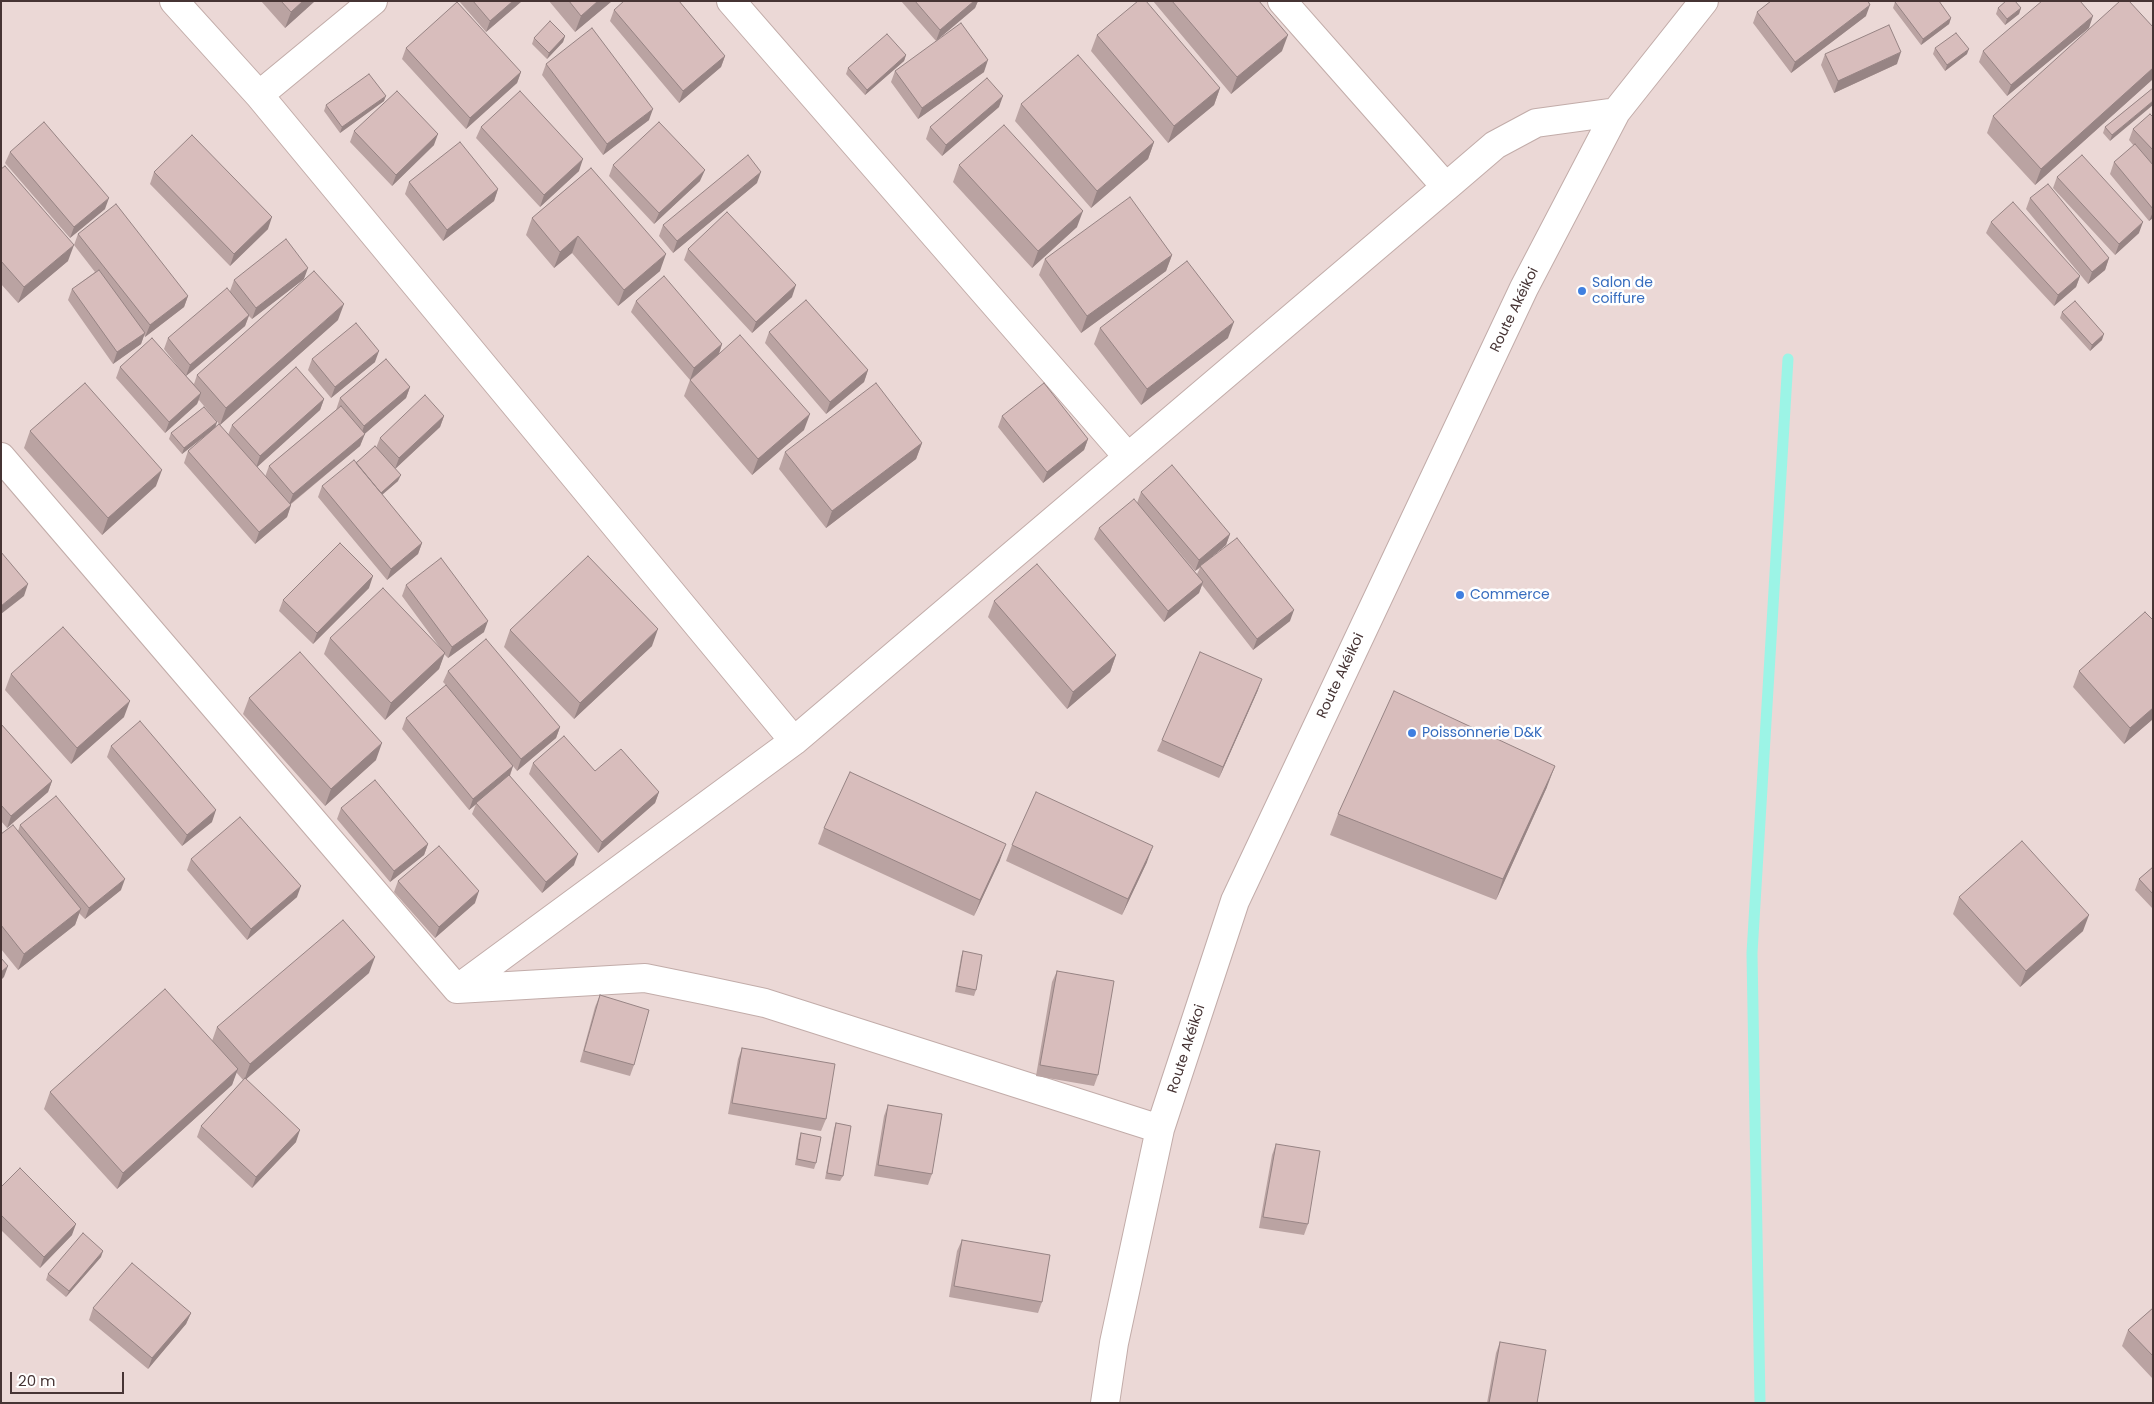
<!DOCTYPE html>
<meta charset="utf-8">
<style>
body{margin:0}
#map{position:relative;width:2154px;height:1404px;overflow:hidden;background:#f3e6e4;font-family:Poppins,sans-serif}
canvas{display:block}
.frame{position:absolute;inset:0;border:2px solid #463434;pointer-events:none}
.scale{position:absolute;left:10px;top:1372px;width:114px;height:22px;box-sizing:border-box;border:2px solid #463434;border-top:0;padding-left:6px;font-size:15px;line-height:18px;white-space:nowrap;color:#463434;-webkit-text-stroke:4px #fff;paint-order:stroke}
</style>
<div id="map">
<canvas width="2154" height="1404"></canvas>
<div class="frame"></div>
<div class="scale">20 m</div>
</div>
<script>
const g = document.querySelector('canvas').getContext('2d');
g.lineJoin = 'round';
function fillPath(path, color) { g.fillStyle = color; g.fill(path, 'evenodd'); }
const shape = rows => new Path2D(rows.map(r => 'M' + r).join(''));
function trace(path, color, width, dash) { g.strokeStyle = color; g.lineWidth = width; g.lineCap = dash ? 'butt' : 'round'; g.setLineDash(dash || []); g.stroke(path); }
function drawText(font, color, halo, rows, align = 'center') {
  g.font = font + ' Poppins,sans-serif'; g.lineWidth = 5; g.setLineDash([]); g.textBaseline = 'middle'; g.strokeStyle = halo; g.fillStyle = color; for (const [text, x, y, turn = 0] of rows) {
    g.save(); g.translate(x, y); g.rotate((+turn || 0) * Math.PI / 180); g.textAlign = isNaN(turn) ? turn : align; if (halo) g.strokeText(text, 0, 0); g.fillText(text, 0, 0); g.restore();
  }
}
fillPath(shape([
 [1,1,2153,1,2153,1403,1,1403]
]), '#ebd8d6');
trace(shape([
 [1760,1403,1752,953,1788,359]
]), '#9cf4e6', 11);
const minor = shape([
 [174,1,259,95,794,741],
 [731,1,1128,457],
 [1282,1,1446,187,1495,145,1536,123,1616,112],
 [259,95,373,1],
 [1,457,457,989,794,741,1446,187],
 [457,989,645,978,709,991,765,1003,1160,1129],
 [1105,1403,1114,1343,1160,1129,1235,901,1524,288,1616,112,1704,1]
]);
trace(minor, '#c2aca9', 30);
trace(minor, '#fff', 28);
fillPath(shape([
 [261,1,315,1,285,28],
 [459,1,522,1,486,32],
 [549,1,612,1,575,32],
 [901,1,978,1,975,8,936,41],
 [1153,1,1259,1,1282,51,1231,94],
 [1895,2,1951,18,1949,24,1921,45,1893,8],
 [1998,8,2021,8,2019,14,2005,25,1996,14],
 [614,10,725,56,721,67,679,103,610,21],
 [1757,12,1866,16,1791,73,1753,23],
 [2153,27,2153,79,2035,185,1987,133,1993,116],
 [2089,28,2007,96,1979,62,1983,51],
 [1097,35,1220,88,1214,105,1168,143,1091,51],
 [565,36,563,42,547,59,532,44,534,38],
 [406,48,521,72,517,83,466,129,402,59],
 [1935,48,1967,54,1945,71,1933,54],
 [1825,54,1897,64,1834,93,1821,65],
 [906,55,904,61,865,95,846,74,848,68],
 [546,64,649,120,603,155,542,75],
 [895,71,984,72,918,119,891,82],
 [2153,88,2110,141,2103,133,2105,127],
 [384,101,340,133,324,111,326,105],
 [1021,104,1154,142,1148,159,1091,208,1015,121],
 [999,107,942,156,926,139,930,127],
 [2153,117,2153,218,2149,221,2110,174,2114,162,2134,146,2129,140,2133,129],
 [481,127,579,171,540,207,476,138],
 [354,131,434,145,392,186,350,142],
 [10,152,105,209,70,238,5,163],
 [613,165,700,181,654,224,609,176],
 [959,165,1077,227,1032,268,953,182],
 [591,168,660,271,618,306,572,253,554,268,526,235,532,218],
 [1,169,68,261,18,303,1,284],
 [154,172,268,229,230,266,150,184],
 [2057,177,2139,233,2115,255,2053,188],
 [409,182,498,189,494,201,443,241,405,194],
 [757,183,673,253,659,236,663,225],
 [2030,198,2109,258,2105,270,2088,284,2026,209],
 [1991,222,2080,276,2076,287,2054,306,1986,233],
 [78,234,188,296,184,307,145,337,144,335,141,344,113,364,68,300,72,289,95,272,74,245],
 [688,249,792,297,752,333,684,260],
 [1172,255,1166,271,1081,333,1039,275,1045,259],
 [304,279,252,319,249,316,245,326,186,376,194,384,197,375,338,320,220,425,199,400,197,404,165,433,116,378,120,367,179,368,164,349,168,338,230,291,234,280],
 [636,301,722,344,719,354,804,430,752,475,684,396,690,380,631,312],
 [2062,312,2102,340,2090,351,2060,318],
 [1100,328,1228,338,1141,405,1094,344],
 [769,332,868,370,864,382,826,414,765,343],
 [312,359,375,362,331,398,308,370],
 [386,359,410,387,406,398,364,434,360,446,290,505,291,505,287,517,255,544,184,463,188,451,210,432,182,454,169,439,171,433,204,407,217,422,215,427,219,424,228,435,232,425,296,367,324,399,320,410,257,467,265,477,269,466,336,410,340,398],
 [444,416,440,427,395,469,398,481,382,495,422,543,418,554,387,580,318,497,322,486,376,448,380,438],
 [1002,416,1088,439,1084,450,1043,483,998,427],
 [30,431,156,486,102,535,24,448],
 [922,443,916,459,826,528,779,469,785,452],
 [1141,492,1230,534,1226,545,1210,558,1290,621,1253,650,1202,585,1199,593,1164,622,1094,539,1099,528,1137,503],
 [1153,521,1195,571,1200,568,1197,574],
 [406,585,484,632,448,658,444,654,439,669,385,720,324,654,330,638,441,649,402,596],
 [369,588,313,644,279,611,283,600],
 [994,601,1116,655,1110,672,1067,709,988,617],
 [2153,620,2153,719,2124,744,2073,687,2079,671],
 [510,630,652,646,574,719,504,647],
 [448,671,560,727,556,738,517,771,513,766,510,776,574,865,542,893,472,814,476,804,469,810,402,729,406,718,446,685,443,682],
 [11,674,124,717,71,764,5,690],
 [1258,690,1219,778,1157,751,1162,740],
 [249,698,376,760,325,806,243,714],
 [1,724,52,781,48,792,7,828,1,821],
 [111,746,212,822,182,846,107,757],
 [533,763,595,771,659,792,655,803,598,853,529,774],
 [1547,787,1496,900,1330,835,1338,814],
 [341,808,428,844,424,855,390,882,337,819],
 [20,825,121,890,85,919,79,913,75,925,18,970,1,949,1,834,18,831],
 [824,828,1000,860,974,916,818,844],
 [1012,845,1147,862,1122,915,1006,861],
 [191,859,297,897,247,940,187,870],
 [2153,867,2153,909,2135,890,2139,879],
 [398,881,475,903,435,938,394,892],
 [1959,897,2083,931,2020,987,1953,914],
 [963,951,976,990,974,996,955,992,961,957],
 [1057,971,1098,1075,1094,1086,1036,1076,1052,982],
 [369,973,246,1079,296,1142,252,1188,197,1137,201,1126,243,1080,236,1072,232,1085,117,1189,44,1109,50,1092,212,1041,217,1027],
 [600,995,634,1065,630,1076,580,1062,595,1007],
 [742,1048,826,1119,821,1131,728,1114,738,1059],
 [888,1105,932,1174,928,1185,874,1176,884,1116],
 [836,1123,843,1176,840,1181,825,1179,834,1129],
 [801,1133,816,1163,814,1169,795,1165,799,1139],
 [1276,1144,1308,1224,1304,1235,1259,1228,1272,1155],
 [1,1187,72,1235,40,1268,1,1230],
 [962,1240,1042,1302,1038,1313,949,1297,957,1251],
 [101,1257,66,1297,46,1280,48,1274],
 [93,1308,191,1313,186,1324,148,1369,89,1320],
 [2153,1308,2153,1379,2122,1346,2128,1330],
 [1500,1342,1537,1403,1487,1403,1496,1353]
]), '#baa3a2');
fillPath(shape([
 [303,1,315,1,285,28,291,12],
 [513,1,522,1,486,32,490,21],
 [598,1,612,1,575,32,581,16],
 [974,1,978,1,975,8,936,41,940,30],
 [1870,5,1866,16,1791,73,1795,62],
 [2021,8,2019,14,2005,25,2007,19],
 [2093,16,2089,28,2007,96,2011,85],
 [1951,18,1949,24,1921,45,1923,39],
 [1288,35,1282,51,1231,94,1237,77],
 [565,36,563,42,547,59,549,53],
 [1969,49,1967,54,1945,71,1947,65],
 [1901,52,1897,64,1834,93,1838,81],
 [906,55,904,61,865,95,867,90],
 [725,56,721,67,679,103,683,91],
 [988,60,984,72,918,119,922,108],
 [2153,68,2153,79,2035,185,2041,169],
 [521,72,517,83,466,129,470,118],
 [1220,88,1214,105,1168,143,1174,126],
 [386,96,384,101,340,133,342,127],
 [1003,96,999,107,942,156,946,145],
 [2153,101,2153,105,2110,141,2112,135],
 [653,109,649,120,603,155,607,144],
 [438,134,434,145,392,186,396,175],
 [1154,142,1148,159,1091,208,1097,191],
 [583,159,579,171,540,207,544,195],
 [705,170,700,181,654,224,659,213],
 [761,172,757,183,673,253,677,241],
 [498,189,494,201,443,241,447,230],
 [109,198,105,209,70,238,74,227],
 [1083,211,1077,227,1032,268,1038,251],
 [2153,212,2153,218,2149,221],
 [272,217,268,229,230,266,234,254],
 [2143,222,2139,233,2115,255,2119,244],
 [578,236,572,253,554,268,560,252],
 [74,245,68,261,18,303,24,287],
 [666,254,660,271,618,306,624,290],
 [1172,255,1166,271,1081,333,1087,316],
 [2109,258,2105,270,2088,284,2092,272],
 [308,268,304,279,252,319,256,308],
 [2080,276,2076,287,2054,306,2058,295],
 [796,285,792,297,752,333,756,322],
 [188,296,184,307,145,337,150,325],
 [344,304,338,320,220,425,226,408],
 [249,315,245,326,186,376,190,365],
 [1234,322,1228,338,1141,405,1147,389],
 [145,333,141,344,113,364,117,352],
 [2104,334,2102,340,2090,351,2092,345],
 [722,344,718,356,690,380,694,368],
 [379,351,375,362,331,398,335,387],
 [868,370,864,382,826,414,830,402],
 [410,387,406,398,360,438,364,426],
 [201,393,197,404,165,433,169,422],
 [324,399,320,410,256,468,260,456],
 [810,414,804,430,752,475,758,459],
 [444,416,440,427,395,469,399,458],
 [217,422,215,428,182,454,184,448],
 [365,434,360,446,289,505,293,494],
 [1088,439,1084,450,1043,483,1047,472],
 [922,443,916,459,826,528,832,511],
 [162,470,156,486,102,535,108,518],
 [401,475,398,481,377,499,380,493],
 [291,505,287,517,255,544,259,532],
 [1230,534,1226,545,1195,571,1199,560],
 [422,543,418,554,387,580,391,569],
 [373,576,369,588,313,644,317,633],
 [1203,582,1199,593,1164,622,1168,611],
 [28,584,24,596,1,614,1,606],
 [1294,610,1290,621,1253,650,1257,639],
 [488,621,484,632,448,658,452,647],
 [658,629,652,646,574,719,580,703],
 [445,653,439,669,385,720,391,703],
 [1116,655,1110,672,1067,709,1073,692],
 [1262,679,1258,690,1219,778,1223,767],
 [130,701,124,717,71,764,77,748],
 [2153,708,2153,719,2124,744,2130,728],
 [560,727,556,738,517,771,521,759],
 [382,743,376,760,325,806,331,789],
 [513,766,509,777,469,810,473,799],
 [1555,766,1547,787,1496,900,1503,879],
 [52,781,48,792,7,828,11,816],
 [659,792,655,803,598,853,602,842],
 [216,810,212,822,182,846,187,835],
 [428,844,424,855,390,882,394,871],
 [1006,844,1000,860,974,916,980,900],
 [1153,846,1147,862,1122,915,1128,899],
 [578,854,574,865,542,893,546,882],
 [125,879,121,890,85,919,89,908],
 [301,886,297,897,247,940,251,929],
 [479,891,475,903,435,938,439,927],
 [81,909,75,925,18,970,24,954],
 [2089,915,2083,931,2020,987,2026,971],
 [375,957,369,973,244,1081,250,1064],
 [8,966,4,977,1,980,1,972],
 [238,1069,232,1085,117,1189,123,1173],
 [300,1130,296,1142,252,1188,256,1177],
 [76,1224,72,1235,40,1268,44,1257],
 [103,1251,101,1257,66,1297,69,1291],
 [191,1313,186,1324,148,1369,152,1358]
]), '#978484');
const building = shape([
 [281,1,303,1,291,12,281,1],
 [473,1,513,1,490,21,473,1],
 [569,1,598,1,581,16,569,1],
 [624,1,679,1,725,56,683,91,614,10,624,1],
 [915,1,974,1,940,30,915,1],
 [1138,1,1146,1,1220,88,1174,126,1097,35,1138,1],
 [1172,1,1259,1,1288,35,1237,77,1172,1],
 [1771,1,1868,1,1870,5,1795,62,1757,12,1771,1],
 [1896,1,1939,1,1951,18,1923,39,1895,2,1896,1],
 [2006,1,2015,1,2021,8,2007,19,1998,8,2006,1],
 [2042,1,2080,1,2093,16,2011,85,1983,51,2042,1],
 [2120,1,2129,1,2153,27,2153,68,2041,169,1993,116,2120,1],
 [457,2,521,72,470,118,406,48,457,2],
 [550,21,565,36,549,53,534,38,550,21],
 [961,23,988,60,922,108,895,71,961,23],
 [1889,25,1901,52,1838,81,1825,54,1889,25],
 [592,28,653,109,607,144,546,64,592,28],
 [1956,33,1969,49,1947,65,1935,48,1956,33],
 [887,34,906,55,867,90,848,68,887,34],
 [1078,55,1154,142,1097,191,1021,104,1078,55],
 [369,74,386,96,342,127,326,105,369,74],
 [987,78,1003,96,946,145,930,127,987,78],
 [2153,88,2153,101,2112,135,2105,127,2153,88],
 [397,91,438,134,396,175,354,131,397,91],
 [520,91,583,159,544,195,481,127,520,91],
 [2150,114,2153,117,2153,150,2133,129,2150,114],
 [44,122,109,198,74,227,10,152,44,122],
 [659,122,705,170,659,213,613,165,659,122],
 [1004,125,1083,211,1038,251,959,165,1004,125],
 [192,135,272,217,234,254,154,172,192,135],
 [460,142,498,189,447,230,409,182,460,142],
 [2135,144,2153,165,2153,209,2114,162,2135,144],
 [748,155,761,172,677,241,663,225,748,155],
 [2082,155,2143,222,2119,244,2057,177,2082,155],
 [5,166,74,245,24,287,1,261,1,169,5,166],
 [591,168,666,254,624,290,578,236,560,252,532,218,591,168],
 [2048,184,2109,258,2092,272,2030,198,2048,184],
 [1130,197,1172,255,1087,316,1045,259,1130,197],
 [2013,202,2080,276,2058,295,1991,222,2013,202],
 [116,204,188,296,150,325,78,234,116,204],
 [727,212,796,285,756,322,688,249,727,212],
 [286,239,308,268,256,308,234,280,286,239],
 [1187,261,1234,322,1147,389,1100,328,1187,261],
 [99,270,145,333,117,352,72,289,99,270],
 [314,271,344,304,226,408,197,375,314,271],
 [664,276,722,344,694,368,636,301,664,276],
 [227,288,249,315,190,365,168,338,227,288],
 [806,300,868,370,830,402,769,332,806,300],
 [2075,301,2104,334,2092,345,2062,312,2075,301],
 [356,323,379,351,335,387,312,359,356,323],
 [740,335,810,414,758,459,690,380,740,335],
 [152,338,201,393,169,422,120,367,152,338],
 [386,359,410,387,364,426,340,398,386,359],
 [296,367,324,399,260,456,232,425,296,367],
 [85,383,162,470,108,518,30,431,85,383],
 [876,383,922,443,832,511,785,452,876,383],
 [1044,383,1088,439,1047,472,1002,416,1044,383],
 [425,395,444,416,399,458,380,438,425,395],
 [341,406,365,434,293,494,269,466,341,406],
 [204,407,217,422,184,448,171,433,204,407],
 [219,424,291,505,259,532,188,451,219,424],
 [375,446,401,475,381,493,356,463,375,446],
 [354,460,422,543,391,569,322,486,354,460],
 [1172,465,1230,534,1199,560,1141,492,1172,465],
 [1134,499,1203,582,1168,611,1099,528,1134,499],
 [1237,538,1294,610,1257,639,1200,566,1237,538],
 [340,543,373,576,317,633,283,600,340,543],
 [1,552,28,584,1,606,1,552],
 [588,556,658,629,580,703,510,630,588,556],
 [441,558,488,621,452,647,406,585,441,558],
 [1037,564,1116,655,1073,692,994,601,1037,564],
 [383,588,445,653,391,703,330,638,383,588],
 [2145,612,2153,620,2153,708,2130,728,2079,671,2145,612],
 [63,627,130,701,77,748,11,674,63,627],
 [486,639,560,727,521,759,448,671,486,639],
 [300,652,382,743,331,789,249,698,300,652],
 [1200,652,1262,679,1223,767,1162,740,1200,652],
 [446,685,513,766,473,799,406,718,446,685],
 [1394,691,1555,766,1503,879,1338,814,1394,691],
 [140,721,216,810,187,835,111,746,140,721],
 [1,724,52,781,11,816,1,805,1,724],
 [564,736,595,771,621,749,659,792,602,842,533,763,564,736],
 [850,772,1006,844,980,900,824,828,850,772],
 [509,775,578,854,546,882,476,803,509,775],
 [375,780,428,844,394,871,341,808,375,780],
 [1036,792,1153,846,1128,899,1012,845,1036,792],
 [56,796,125,879,89,908,20,825,56,796],
 [240,817,301,886,251,929,191,859,240,817],
 [13,825,81,909,24,954,1,925,1,834,13,825],
 [2022,841,2089,915,2026,971,1959,897,2022,841],
 [439,846,479,891,439,927,398,881,439,846],
 [2153,867,2153,894,2139,879,2153,867],
 [343,920,375,957,250,1064,217,1027,343,920],
 [963,951,982,955,976,990,957,986,963,951],
 [1,958,8,966,1,972,1,958],
 [1057,971,1114,981,1098,1075,1040,1065,1057,971],
 [165,989,238,1069,123,1173,50,1092,165,989],
 [600,995,649,1010,634,1065,584,1051,600,995],
 [742,1048,835,1064,826,1119,732,1103,742,1048],
 [245,1078,300,1130,256,1177,201,1126,245,1078],
 [888,1105,942,1114,932,1174,878,1165,888,1105],
 [836,1123,851,1126,843,1176,827,1173,836,1123],
 [801,1133,821,1137,816,1163,797,1159,801,1133],
 [1276,1144,1320,1151,1308,1224,1263,1217,1276,1144],
 [20,1168,76,1224,44,1257,1,1215,1,1187,20,1168],
 [83,1233,103,1251,69,1291,48,1274,83,1233],
 [962,1240,1050,1255,1042,1302,954,1286,962,1240],
 [132,1263,191,1313,152,1358,93,1308,132,1263],
 [2153,1308,2153,1356,2128,1330,2153,1308],
 [1500,1342,1546,1350,1537,1403,1489,1403,1500,1342]
]);
fillPath(building, '#d8bdbc');
trace(building, '#978484', 1);
for (const [x, y, r, color] of [
 [1582,291,5,"#3f7fe0"],
 [1460,595,5,"#3f7fe0"],
 [1412,733,5,"#3f7fe0"]
]) { const dot = new Path2D(); dot.arc(x, y, r, 0, 2 * Math.PI); g.fillStyle = color; g.fill(dot); trace(dot, '#fff', 2); }
drawText('14px', '#366cbe', '#fff', [
 ["Salon de",1592,283],
 ["coiffure",1592,299],
 ["Commerce",1470,595],
 ["Poissonnerie D&K",1422,733]
], 'left');
drawText('14px', '#463434', '#fff', [
 ["Route Akéikoi",1515,310,-64],
 ["Route Akéikoi",1341,676,-65],
 ["Route Akéikoi",1187,1049,-72]
]);
</script>
